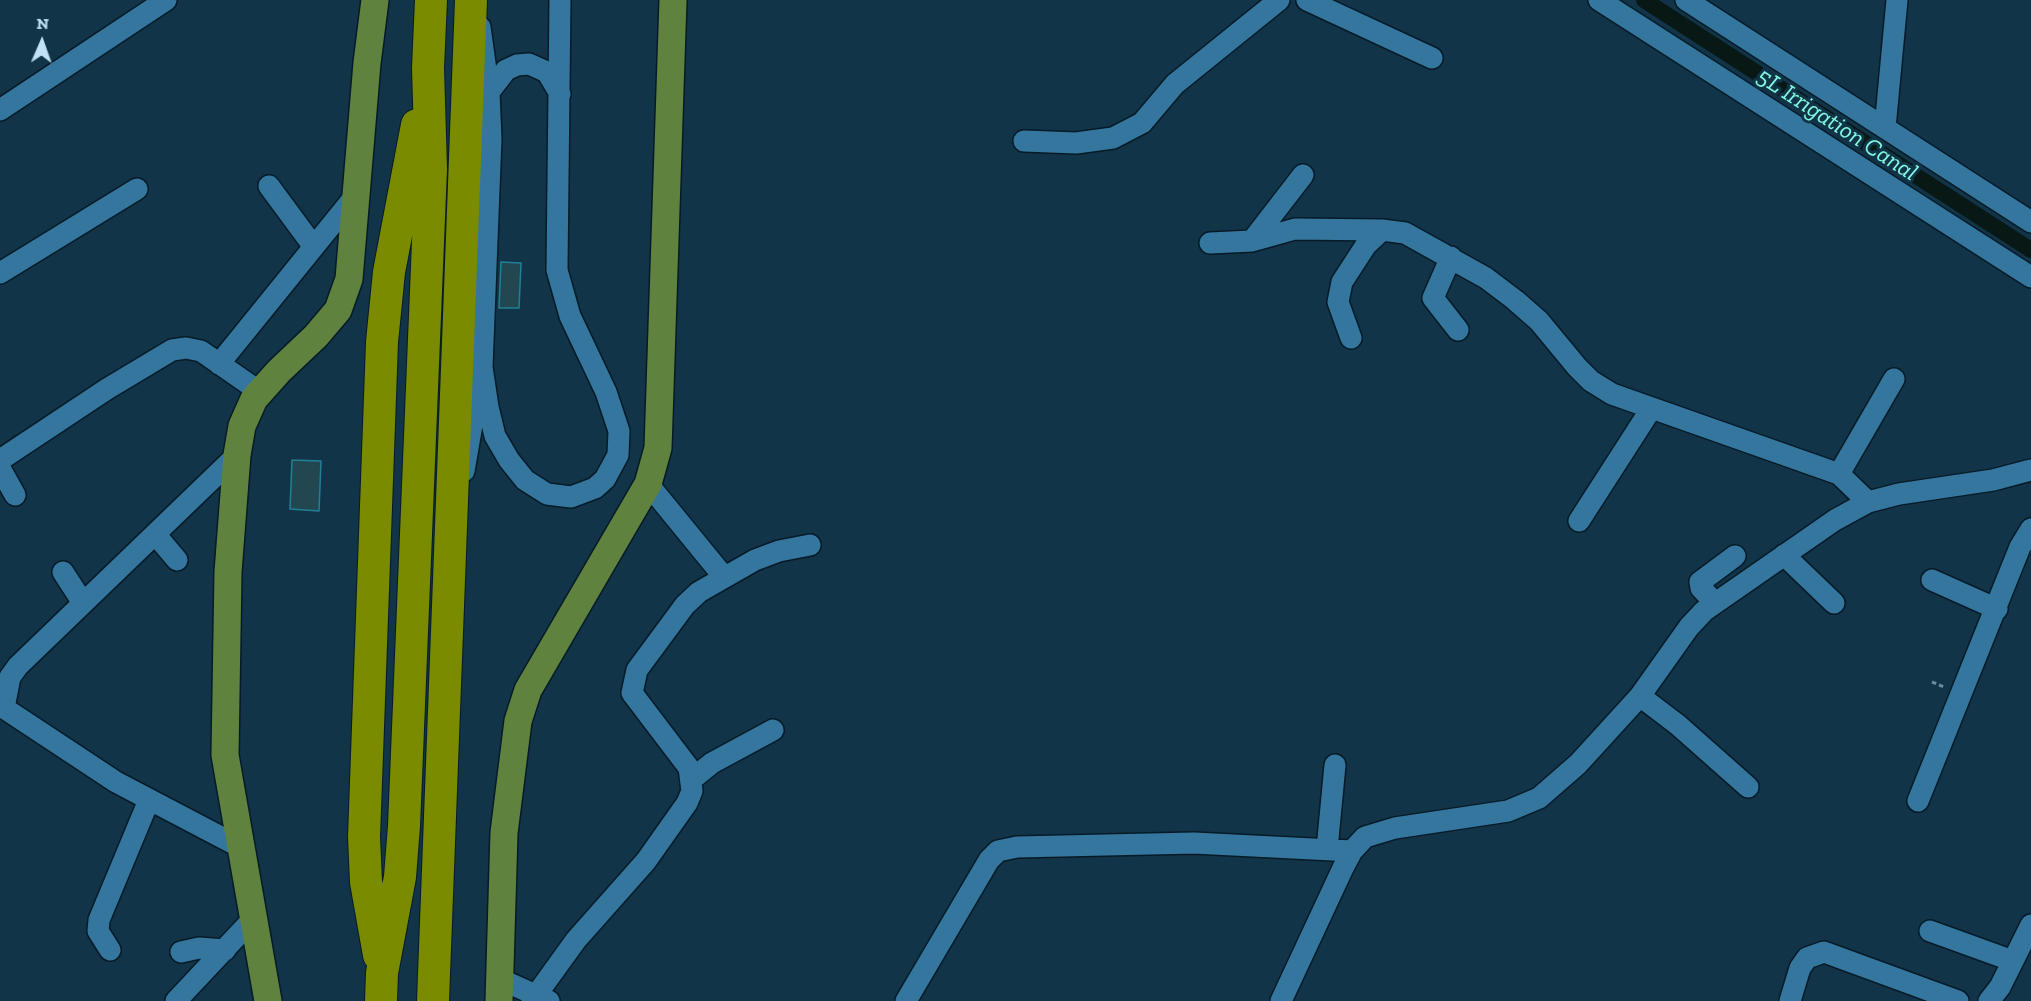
<!DOCTYPE html>
<style>
body{margin:0}
#map{position:relative;width:2031px;height:1001px;overflow:hidden;background:#113449;font-family:"Zilla Slab",serif}
canvas{display:block}
.north{position:absolute;left:12px;top:12px;width:60px;height:60px;-webkit-text-stroke:4px #113449;paint-order:stroke;rotate:2deg;font-size:16px;font-weight:700;line-height:24px;text-align:center;color:#c1e1f7}
.north::after{content:'';display:block;margin:auto;width:21px;height:27px;background:#c1e1f7;clip-path:polygon(50% 0,100% 100%,50% 72%,0 100%)}
</style>
<div id="map">
<canvas width="2031" height="1001"></canvas>
<div class="north">N</div>
</div>
<script>
const g = document.querySelector('canvas').getContext('2d');
g.lineJoin = 'round';
const shape = rows => new Path2D(rows.map(r => 'M' + r).join(''));
function trace(path, color, width, dash) { g.strokeStyle = color; g.lineWidth = width; g.lineCap = dash ? 'butt' : 'round'; g.setLineDash(dash || []); g.stroke(path); }
function fillPath(path, color) { g.fillStyle = color; g.fill(path, 'evenodd'); }
function drawText(font, color, halo, rows, align = 'center') {
  g.font = font + ' "Zilla Slab",serif'; g.lineWidth = 6; g.setLineDash([]); g.textBaseline = 'middle'; g.strokeStyle = halo; g.fillStyle = color; for (const [text, x, y, turn = 0] of rows) {
    g.save(); g.translate(x, y); g.rotate((+turn || 0) * Math.PI / 180); g.textAlign = isNaN(turn) ? turn : align; if (halo) g.strokeText(text, 0, 0); g.fillText(text, 0, 0); g.restore();
  }
}
trace(shape([
 [1644,0,2031,250]
]), '#081814', 16);
const building = shape([
 [501,262,521,263,519,308,499,308,501,262],
 [292,460,321,461,319,511,290,509,292,460]
]);
fillPath(building, '#224751');
trace(building, '#218096', 1.5);
const minor = shape([
 [1307,0,1432,58],
 [1599,0,2031,277],
 [1686,0,2031,222],
 [489,92,506,70,517,65,529,64,547,72,560,94],
 [0,110,166,0],
 [1885,128,1897,0],
 [1024,141,1076,143,1113,138,1142,123,1175,84,1279,0],
 [269,186,314,247],
 [1252,241,1303,175],
 [1210,243,1252,241,1295,229,1382,230],
 [1451,257,1433,298,1458,330],
 [0,273,137,189],
 [1351,338,1338,302,1342,282,1366,245,1382,230,1405,233,1486,278,1515,300,1539,321,1577,367,1591,381,1612,394,1839,474,1868,502],
 [219,364,355,196],
 [482,367,488,407,495,436,509,460,525,480,547,494,571,497,595,488,605,479,618,455,619,431,606,392,570,316,557,270,560,0],
 [0,460,107,389,172,350,186,348,201,351,260,392],
 [0,468,15,495],
 [464,471,482,367,491,139,489,92,480,27],
 [1839,474,1894,379],
 [648,484,724,577],
 [1579,521,1651,409],
 [155,534,177,560],
 [1784,555,1834,603],
 [63,572,83,603],
 [1932,580,1997,609],
 [1715,603,1701,588,1700,582,1735,556],
 [1640,696,1678,725,1748,787],
 [4,708,10,677,18,666,237,455],
 [4,708,116,782,240,847],
 [691,780,712,763,773,730],
 [1918,801,2020,547,2031,529],
 [1327,849,1335,765],
 [1930,931,2013,961],
 [110,950,98,931,99,920,149,800],
 [181,952,199,948,225,950],
 [500,979,549,1001],
 [176,1001,253,919],
 [532,1001,576,940,646,861,687,803,692,791,689,768,632,693,637,670,685,605,699,592,755,560,779,551,810,545],
 [906,1001,989,860,998,851,1017,847,1194,843,1352,851],
 [1281,1001,1343,868,1352,851,1365,837,1395,828,1508,811,1539,798,1578,764,1640,696,1689,627,1704,611,1835,520,1868,502,1899,494,1993,480,2031,470],
 [1790,1001,1800,968,1807,958,1824,952,1958,1001],
 [1989,1001,2000,987,2031,925]
]);
const major = shape([
 [268,1001,225,755,228,572,237,455,242,426,254,399,279,371,316,336,338,310,349,279,367,63,375,0],
 [499,1001,504,833,518,721,528,690,648,484,658,448,673,0]
]);
const highway = shape([
 [379,955,366,882,364,837,382,342,389,272,417,125],
 [381,1001,382,973,400,877,404,826,431,169,428,68,431,0],
 [433,1001,471,0]
]);
trace(minor, '#061b27', 24);
trace(major, '#061b27', 30);
trace(highway, '#061b27', 34);
trace(shape([
 [1932,682,1944,687]
]), '#6a8ca1', 3, [4.5, 3]);
trace(minor, '#34769d', 21);
trace(major, '#5f833f', 27);
trace(highway, '#7b8b00', 32);
drawText('italic 24px', '#83fbe0', '#113449', [
 ["5L Irrigation Canal",1837,125,33]
]);
</script>
